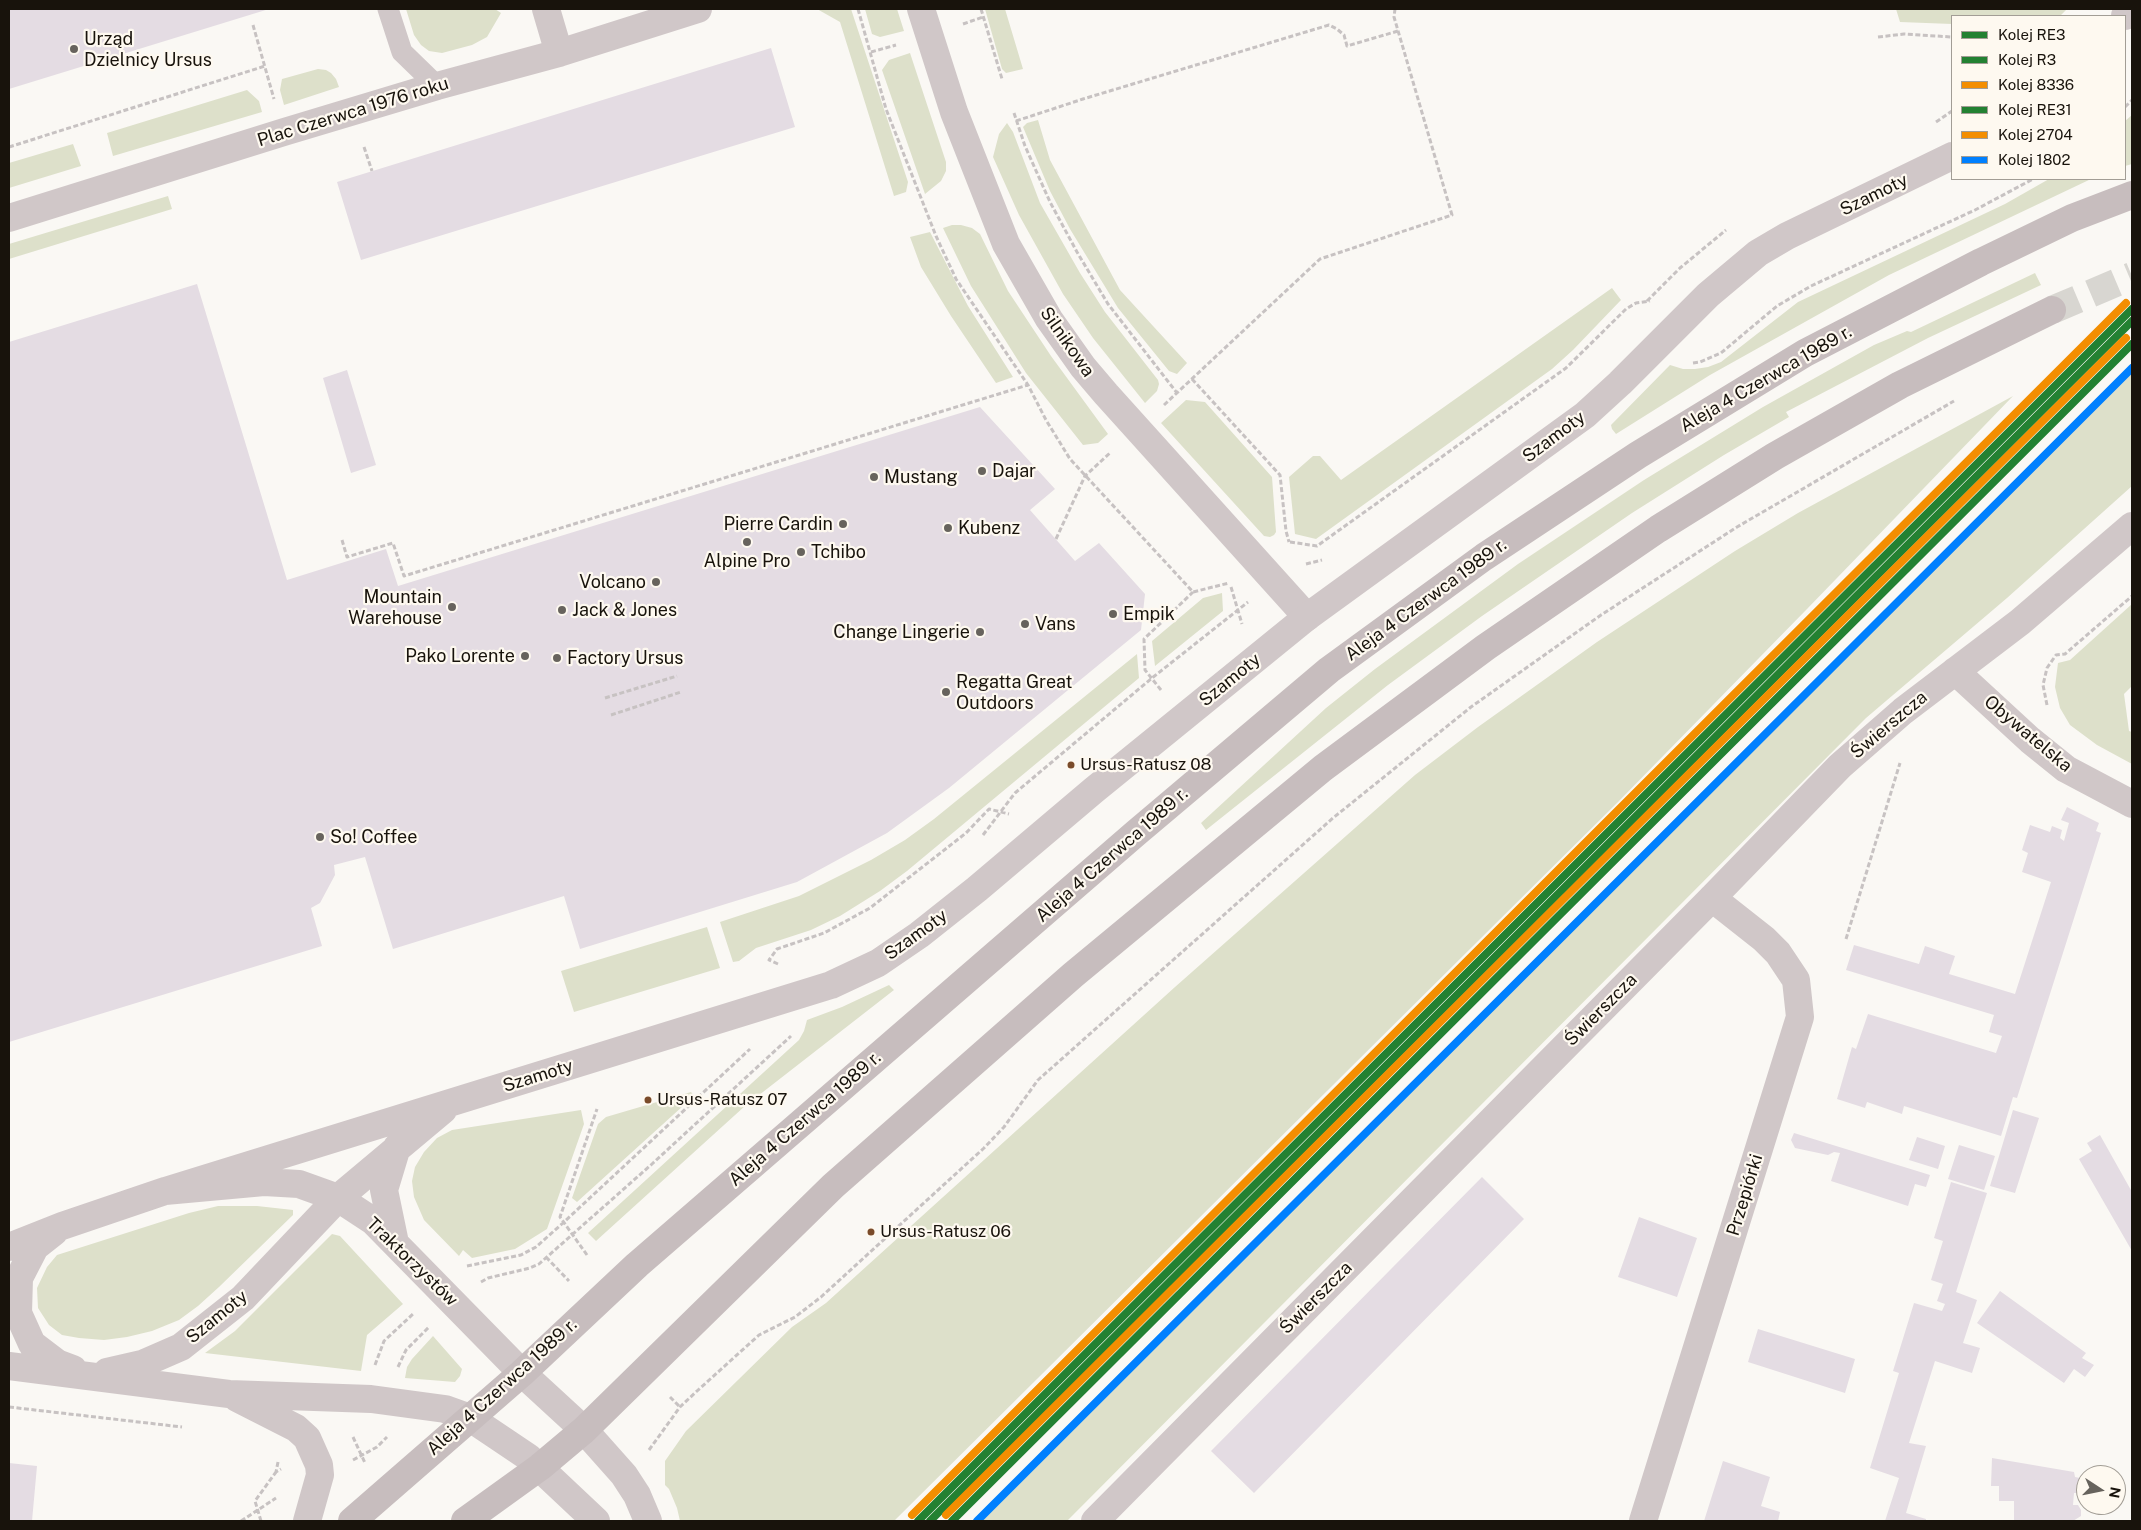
<!DOCTYPE html>
<meta charset="utf-8">
<style>
body{margin:0}
#map{position:relative;width:2141px;height:1530px;overflow:hidden;background:#faf8f4;font-family:"Public Sans",sans-serif}
canvas{display:block}
.frame{position:absolute;inset:0;border:10px solid #18130c;pointer-events:none}
.legend{position:absolute;left:1951px;top:15px;width:175px;height:165px;box-sizing:border-box;background:#fef9f0;border:1px solid #a29d95;margin:0;padding:6px 9px;list-style:none;font-size:15px;color:#18130c}
.legend li{display:flex;align-items:center;gap:10px;height:25px}
.legend b{width:25px;border:1px solid #a29d95}
.north{position:absolute;left:2076px;top:1465px;width:50px;height:50px;box-sizing:border-box;background:#fef9f0;border:1px solid #a29d95;border-radius:50%;rotate:101deg;font-size:14px;font-weight:700;line-height:20px;text-align:center;color:#18130c}
.north::after{content:'';display:block;margin:auto;width:18px;height:22px;background:#67635d;clip-path:polygon(50% 0,100% 100%,50% 72%,0 100%)}
</style>
<div id="map">
<canvas width="2141" height="1530"></canvas>
<div class="frame"></div>
<ul class="legend">
<li><b style="height:6px;background:#238132"></b>Kolej RE3</li>
<li><b style="height:6px;background:#238132"></b>Kolej R3</li>
<li><b style="height:6px;background:#f38e01"></b>Kolej 8336</li>
<li><b style="height:6px;background:#238132"></b>Kolej RE31</li>
<li><b style="height:6px;background:#f38e01"></b>Kolej 2704</li>
<li><b style="height:6px;background:#0080ff"></b>Kolej 1802</li>
</ul>
<div class="north">N</div>
</div>
<script>
const g = document.querySelector('canvas').getContext('2d');
g.lineJoin = 'round';
function fillPath(path, color) { g.fillStyle = color; g.fill(path, 'evenodd'); }
const shape = rows => new Path2D(rows.map(r => 'M' + r).join(''));
function trace(path, color, width, dash) { g.strokeStyle = color; g.lineWidth = width; g.lineCap = dash ? 'butt' : 'round'; g.setLineDash(dash || []); g.stroke(path); }
function drawText(font, color, halo, rows, align = 'center') {
  g.font = font + ' "Public Sans",sans-serif'; g.lineWidth = 4.5; g.setLineDash([]); g.textBaseline = 'middle'; g.strokeStyle = halo; g.fillStyle = color; for (const [text, x, y, turn = 0] of rows) {
    g.save(); g.translate(x, y); g.rotate((+turn || 0) * Math.PI / 180); g.textAlign = isNaN(turn) ? turn : align; if (halo) g.strokeText(text, 0, 0); g.fillText(text, 0, 0); g.restore();
  }
}
fillPath(shape([
 [406,9,495,9,501,13,487,37,472,45,442,53,429,51,421,45,414,35],
 [817,9,851,9,908,182,906,192,894,196,840,22],
 [865,9,897,9,904,31,880,37,872,34],
 [985,9,1005,9,1023,69,1006,73,1002,69],
 [1896,9,2067,9,2060,16,1952,16,1952,24,1900,22],
 [910,53,946,162,946,171,941,181,925,194,882,70,889,60],
 [318,69,326,70,331,73,336,79,339,87,284,105,280,90,282,79],
 [247,90,259,101,262,112,113,156,107,133],
 [2132,115,2132,164,2125,166,2125,121],
 [1038,120,1050,160,1120,290,1187,363,1177,374,1169,371,1118,308,1070,229,1050,191,1023,127,1027,123],
 [1007,123,1013,132,1040,203,1080,273,1105,312,1158,380,1159,384,1157,391,1145,403,1093,338,1063,294,1019,215,993,157,999,134],
 [73,144,81,166,9,188,9,163],
 [2049,179,2091,179,1889,275,1710,375,1616,434,1612,429,1611,425,1670,365,1683,369,1695,369,1708,367,1721,362,1798,302,2005,204],
 [168,196,172,209,9,259,9,244],
 [952,225,961,225,972,228,980,234,1008,291,1051,356,1108,434,1098,443,1083,445,1026,373,971,286,943,228],
 [930,232,968,306,1013,377,996,383,951,316,921,267,910,237],
 [2035,273,2041,285,1928,338,1786,412,1789,417,1724,455,1632,513,1482,616,1388,685,1206,830,1201,823,1326,708,1375,669,1518,564,1644,480,1763,407,1874,345,1907,331,1911,332],
 [1612,288,1621,300,1573,350,1552,369,1316,539,1295,534,1289,477,1313,456,1320,456,1341,480],
 [2132,366,2132,486,2007,598,1866,718,1067,1521,977,1521,1162,1336,1395,1109],
 [2013,396,1807,609,1618,802,894,1521,680,1521,677,1508,669,1489,665,1485,665,1461,686,1431,792,1327,826,1303,1175,987,1415,775,1478,727,1597,642,1735,551,1798,513],
 [1186,400,1205,402,1272,477,1276,532,1274,535,1270,537,1264,536,1161,423],
 [1222,593,1223,611,1155,666,1152,641,1203,598],
 [2132,604,2132,686,2124,694,2129,731,2132,732,2132,764,2097,745,2070,725,2060,708,2055,687,2058,663,2070,660],
 [1137,654,1139,678,907,871,880,891,840,916,811,930,756,948,739,961,733,962,720,922,799,896,871,860,905,840,934,819],
 [707,927,720,968,574,1012,561,971],
 [889,985,894,990,745,1106,596,1241,588,1233,799,1040,804,1031,807,1020,842,1007],
 [691,1092,694,1096,577,1202,572,1198,598,1124,606,1117],
 [581,1110,584,1124,547,1229,515,1249,472,1258,463,1250,459,1256,424,1220,414,1197,412,1181,415,1167,424,1152,437,1138,452,1130],
 [218,1206,257,1206,293,1210,293,1215,219,1287,198,1306,179,1320,152,1331,127,1337,104,1340,79,1338,62,1335,49,1325,38,1308,37,1288,47,1267,57,1255,189,1213],
 [332,1234,340,1236,403,1304,367,1335,361,1371,205,1353,235,1331],
 [433,1336,462,1369,460,1376,455,1382,405,1378,407,1367,412,1359]
]), '#dde0ca');
fillPath(shape([
 [9,9,269,9,9,89],
 [771,48,795,127,361,260,337,182],
 [197,284,287,580,386,549,398,586,980,407,1055,489,1030,510,1075,561,1099,543,1145,594,1141,630,949,788,887,833,797,882,580,949,564,896,393,949,365,857,334,865,335,875,320,903,311,908,322,946,9,1042,9,342],
 [347,370,376,465,351,473,323,378],
 [2067,807,2099,823,2096,831,2101,833,2017,1098,2013,1097,2001,1136,1904,1106,1902,1114,1867,1102,1865,1108,1837,1099,1852,1047,1856,1049,1868,1014,1996,1053,2002,1036,1989,1032,1994,1015,1846,970,1854,945,1919,964,1925,946,1955,956,1949,974,2015,994,2051,882,2022,872,2028,853,2022,850,2030,825,2050,832,2052,826,2062,830,2060,838,2064,841,2069,823,2061,820],
 [2013,1110,2039,1118,2015,1193,1990,1186],
 [1794,1133,1930,1175,1926,1187,1915,1184,1908,1206,1831,1181,1840,1153,1834,1152,1828,1155,1795,1148,1791,1140],
 [2100,1135,2132,1192,2132,1251,2079,1159,2092,1151,2087,1143],
 [1917,1137,1945,1146,1938,1169,1909,1160],
 [1959,1145,1995,1156,1984,1190,1948,1179],
 [1482,1177,1524,1219,1254,1493,1211,1451],
 [1951,1182,1987,1193,1956,1292,1977,1300,1963,1343,1980,1348,1972,1373,1935,1361,1909,1443,1926,1446,1906,1513,1926,1519,1926,1521,1885,1521,1899,1478,1870,1468,1899,1373,1893,1371,1914,1303,1942,1311,1945,1304,1937,1301,1943,1284,1931,1280,1943,1241,1934,1238],
 [1639,1217,1697,1238,1677,1297,1618,1277],
 [2000,1291,2086,1353,2082,1358,2094,1365,2085,1377,2074,1369,2064,1383,1977,1323],
 [1758,1329,1855,1359,1845,1393,1748,1362],
 [1992,1458,2074,1472,2075,1477,2080,1478,2083,1481,2083,1488,2078,1493,2074,1493,2073,1505,2078,1505,2081,1510,2081,1516,2073,1521,2014,1521,2014,1501,1999,1501,1999,1486,1991,1486],
 [1723,1461,1770,1477,1761,1506,1780,1512,1778,1521,1704,1521],
 [9,1463,37,1466,32,1521,9,1521]
]), '#e4dce3');
trace(shape([
 [2052,310,2132,276]
]), '#d8d6d1', 28, [28, 14]);
trace(shape([
 [858,9,886,109,936,236,956,279,1028,385,1046,420,1070,459,1193,592,1229,583],
 [981,9,1002,79],
 [963,24,983,17],
 [253,25,274,99],
 [1878,37,1904,34,1952,37],
 [871,52,896,45],
 [2125,107,2132,100],
 [1014,113,1025,146,1050,202,1077,252,1108,304,1177,393],
 [1016,121,1083,99,1329,25,1337,29,1344,35,1347,46,1398,31],
 [1936,122,1952,111],
 [9,147,265,66],
 [364,147,372,171],
 [1647,301,1680,268,1726,230],
 [1693,363,1700,362,1721,353,1777,306,1811,286,1975,210,2033,179],
 [1192,379,1280,475,1286,531,1289,542],
 [1164,405,1320,259,1452,215,1394,17,1395,9],
 [1056,539,1085,476,1111,452],
 [342,540,347,557,393,543,404,576,1028,385],
 [1290,542,1317,546,1566,368,1626,309,1636,303,1650,301],
 [1306,564,1322,560],
 [1231,587,1242,624],
 [1161,690,1145,670,1144,639,1193,592],
 [605,698,677,676],
 [2047,705,2043,685,2047,668,2056,655,2065,654,2132,596],
 [611,715,681,692],
 [983,835,1015,793,1152,678,1248,602],
 [1846,939,1900,763],
 [778,964,769,960,777,949,824,933,870,908,966,833,989,809,1009,814],
 [587,1255,560,1217,597,1109],
 [546,1257,569,1281],
 [467,1266,521,1255,536,1247,564,1222,750,1049],
 [481,1282,488,1278,530,1268,539,1264,652,1164,791,1036],
 [375,1365,384,1341,413,1314],
 [398,1367,406,1350,429,1327],
 [670,1397,680,1407],
 [9,1407,182,1427],
 [353,1437,365,1463],
 [649,1450,680,1407,697,1391,759,1335,795,1317,821,1297,984,1148,1004,1127,1038,1080,1333,818,1471,707,1601,615,1737,527,1954,401],
 [353,1460,377,1447,387,1437],
 [278,1462,276,1472,281,1469],
 [241,1521,276,1498],
 [261,1521,255,1501,276,1472]
]), '#c7c2c2', 3, [5, 2.5]);
trace(shape([
 [388,9,402,52,437,86]
]), '#d0c7c8', 21);
trace(shape([
 [546,9,559,53],
 [921,9,954,112,1006,244,1049,319,1083,367,1106,394,1307,617],
 [9,218,284,132,437,86,559,53,698,9],
 [1955,671,2030,740,2066,769,2132,804],
 [1095,1521,1712,898,1840,766,1903,711,2020,622,2132,526],
 [1643,1521,1800,1017,1796,980,1778,953,1764,939,1712,898]
]), '#d0c7c8', 28);
trace(shape([
 [2125,16,2132,9],
 [165,1191,789,998,831,985,878,963,919,935,977,889,1094,790,1307,617,1585,415,1620,383,1708,295,1758,253,1787,236,1952,156],
 [54,1232,35,1247,19,1278,18,1313,32,1344,57,1363,73,1369],
 [395,1243,384,1190,397,1147],
 [9,1247,62,1226,165,1191,264,1182,299,1184,338,1198,373,1221,522,1373,584,1430,624,1475,637,1495,648,1521],
 [9,1366,229,1394,371,1399,445,1409,470,1418,528,1457,596,1521],
 [107,1372,142,1364,181,1347,243,1298,338,1198,443,1110],
 [237,1398,296,1428,307,1438,319,1465,320,1475,307,1521]
]), '#d0c7c8', 28);
trace(shape([
 [352,1521,522,1373,637,1265,1136,833,1329,670,1484,557,1638,455,1805,353,1981,262,2072,218,2132,195],
 [465,1521,540,1467,584,1430,833,1186,1073,975,1323,768,1486,647,1658,529,1775,456,1900,385,2052,310]
]), '#c7bdbe', 28);
trace(shape([
 [918,1521,2132,309]
]), '#238132', 8);
trace(shape([
 [930,1521,2132,321]
]), '#238132', 8);
trace(shape([
 [912,1515,2126,303]
]), '#f38e01', 8);
trace(shape([
 [952,1521,2132,344]
]), '#238132', 8);
trace(shape([
 [946,1515,2126,338]
]), '#f38e01', 8);
trace(shape([
 [977,1521,2132,368]
]), '#0080ff', 8);
for (const [x, y, r, color] of [
 [74,49,5,"#67635d"],
 [982,471,5,"#67635d"],
 [874,477,5,"#67635d"],
 [843,524,5,"#67635d"],
 [948,528,5,"#67635d"],
 [747,542,5,"#67635d"],
 [801,552,5,"#67635d"],
 [656,582,5,"#67635d"],
 [452,607,5,"#67635d"],
 [562,610,5,"#67635d"],
 [1113,614,5,"#67635d"],
 [1025,624,5,"#67635d"],
 [980,632,5,"#67635d"],
 [525,656,5,"#67635d"],
 [557,658,5,"#67635d"],
 [946,692,5,"#67635d"],
 [1071,765,4.5,"#7a4b2a"],
 [320,837,5,"#67635d"],
 [648,1100,4.5,"#7a4b2a"],
 [871,1232,4.5,"#7a4b2a"]
]) { const dot = new Path2D(); dot.arc(x, y, r, 0, 2 * Math.PI); g.fillStyle = color; g.fill(dot); trace(dot, '#fef9f0', 2); }
drawText('17px', '#18130c', '#fef9f0', [
 ["Ursus-Ratusz 08",1080,765],
 ["Ursus-Ratusz 07",657,1100],
 ["Ursus-Ratusz 06",880,1232]
], 'left');
drawText('18px', '#18130c', '#fef9f0', [
 ["Urząd",84,39],
 ["Dzielnicy Ursus",84,60],
 ["Dajar",992,471],
 ["Mustang",884,477],
 ["Pierre Cardin",833,524,"right"],
 ["Kubenz",958,528],
 ["Tchibo",811,552],
 ["Alpine Pro",747,561,"center"],
 ["Volcano",646,582,"right"],
 ["Mountain",442,597,"right"],
 ["Warehouse",442,618,"right"],
 ["Jack & Jones",572,610],
 ["Empik",1123,614],
 ["Vans",1035,624],
 ["Change Lingerie",970,632,"right"],
 ["Pako Lorente",515,656,"right"],
 ["Factory Ursus",567,658],
 ["Regatta Great",956,682],
 ["Outdoors",956,703],
 ["So! Coffee",330,837]
], 'left');
drawText('18px', '#18130c', '#fef9f0', [
 ["Plac Czerwca 1976 roku",353,112,-17],
 ["Szamoty",1874,195,-26],
 ["Silnikowa",1067,342,55],
 ["Aleja 4 Czerwca 1989 r.",1766,379,-30],
 ["Szamoty",1554,437,-37],
 ["Aleja 4 Czerwca 1989 r.",1426,600,-36],
 ["Szamoty",1230,680,-39],
 ["Świerszcza",1889,725,-40],
 ["Obywatelska",2028,734,40],
 ["Aleja 4 Czerwca 1989 r.",1112,855,-41],
 ["Szamoty",916,935,-36],
 ["Świerszcza",1601,1010,-45],
 ["Szamoty",538,1076,-17],
 ["Aleja 4 Czerwca 1989 r.",805,1119,-41],
 ["Przepiórki",1745,1195,-73],
 ["Traktorzystów",412,1262,44],
 ["Świerszcza",1316,1298,-45],
 ["Szamoty",217,1317,-39],
 ["Aleja 4 Czerwca 1989 r.",502,1387,-42]
]);
</script>
